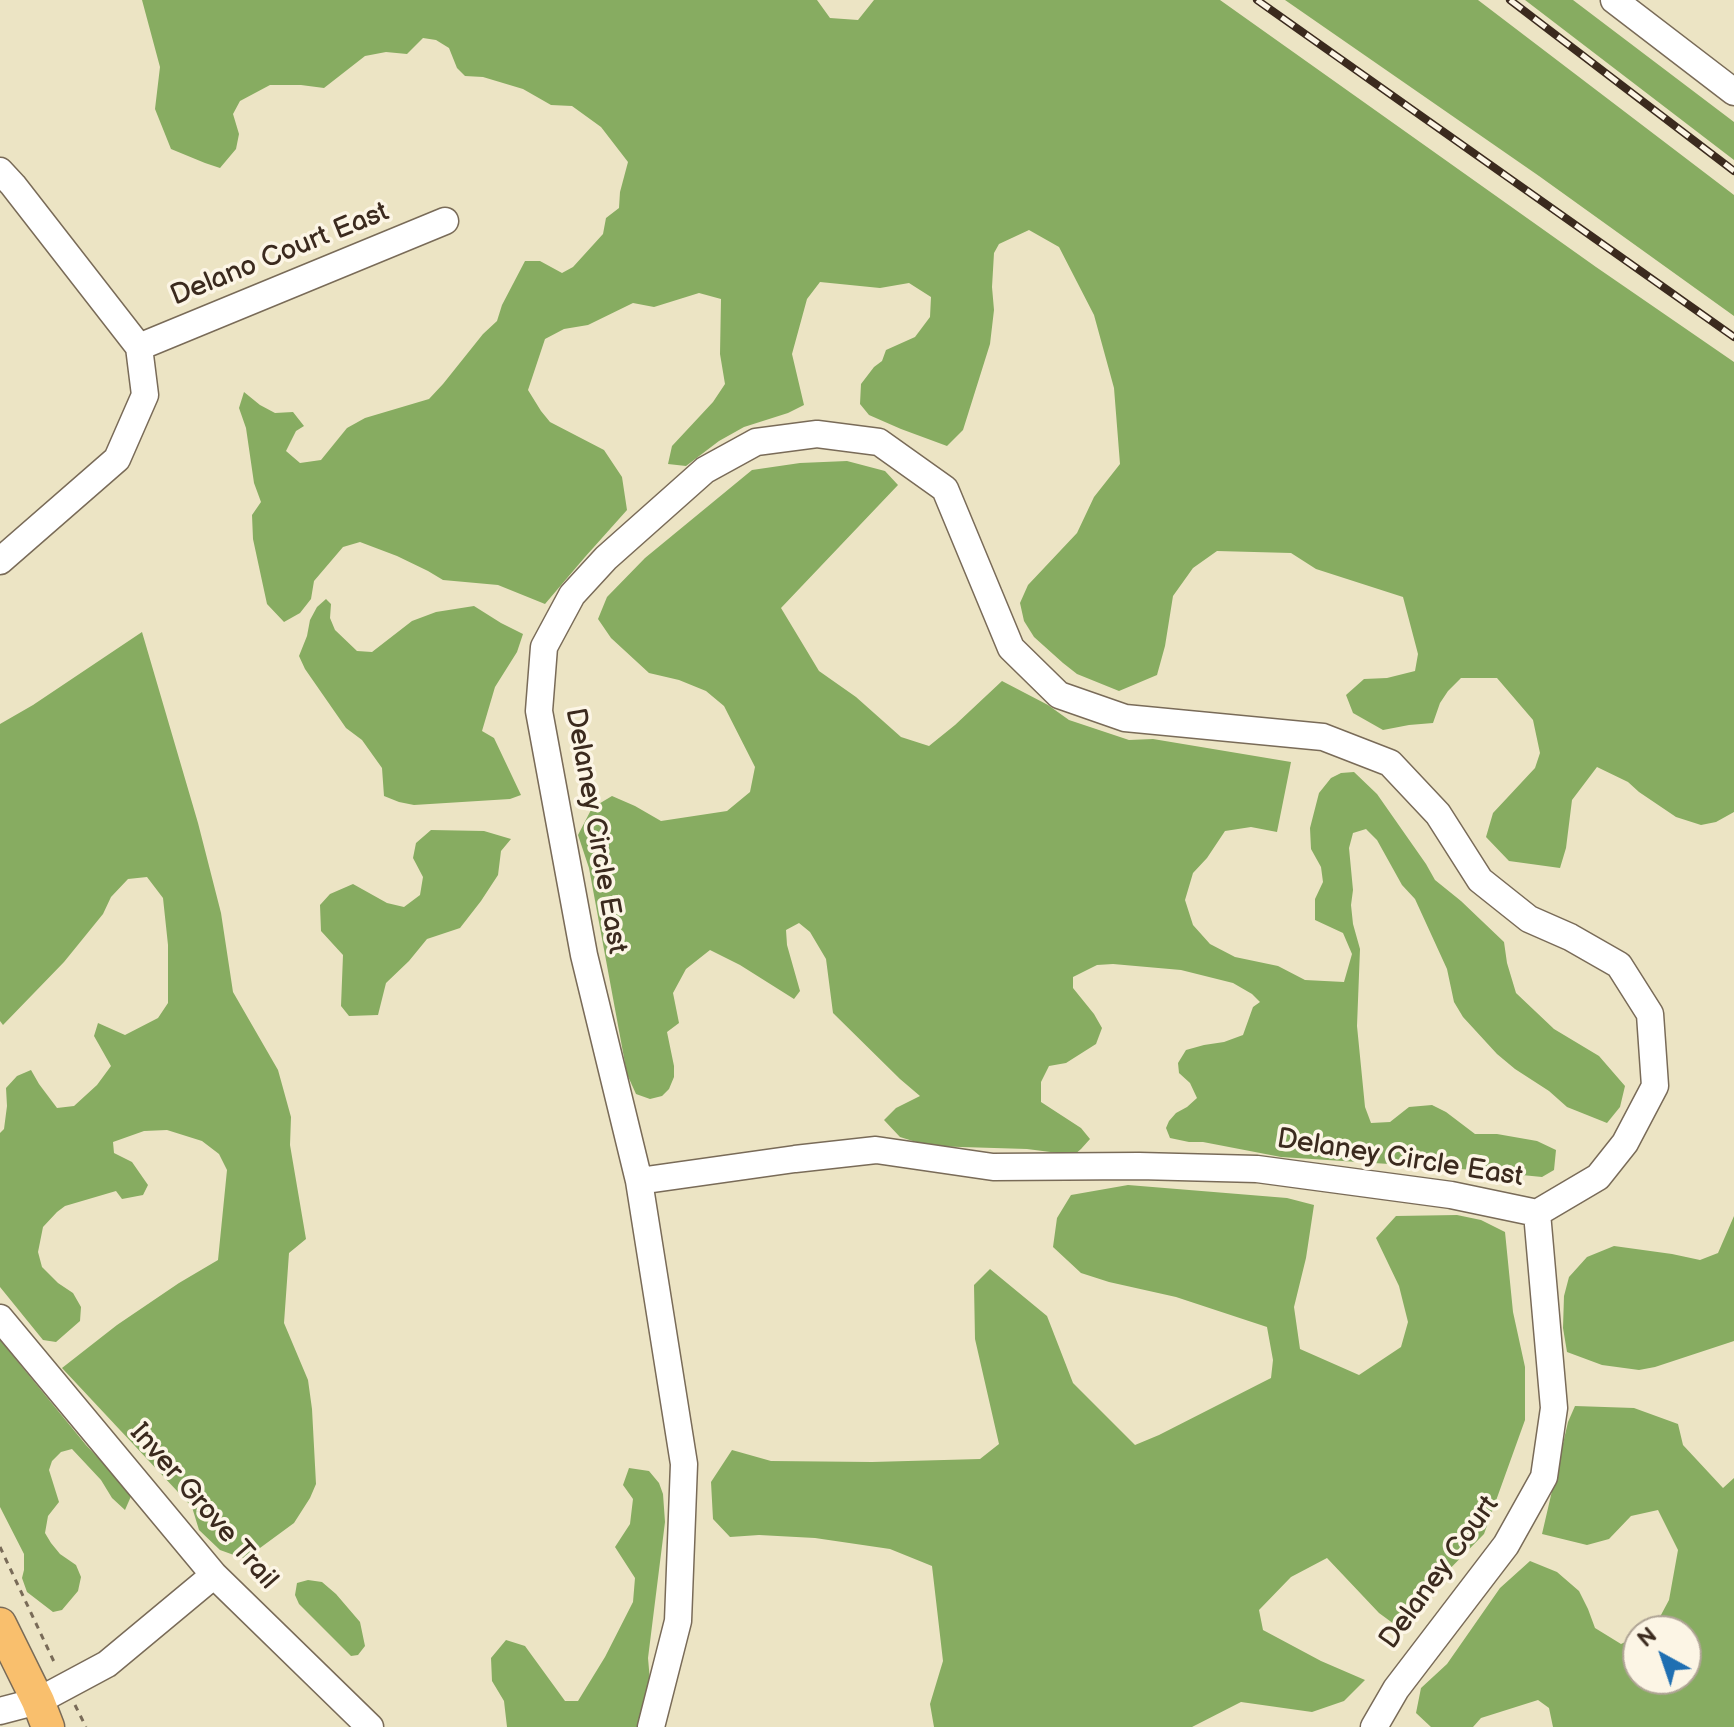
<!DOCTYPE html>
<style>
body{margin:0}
#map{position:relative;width:1734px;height:1727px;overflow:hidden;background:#ece4c4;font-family:"Balsamiq Sans",sans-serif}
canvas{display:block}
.north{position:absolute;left:1622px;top:1615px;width:80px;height:80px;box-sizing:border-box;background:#fcf5e5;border:2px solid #afa495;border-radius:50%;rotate:320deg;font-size:22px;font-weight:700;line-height:32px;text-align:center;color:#3b2a1e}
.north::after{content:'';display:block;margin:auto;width:28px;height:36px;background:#1f6fb2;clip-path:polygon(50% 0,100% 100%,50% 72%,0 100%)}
</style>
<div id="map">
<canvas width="1734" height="1727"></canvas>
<div class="north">N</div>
</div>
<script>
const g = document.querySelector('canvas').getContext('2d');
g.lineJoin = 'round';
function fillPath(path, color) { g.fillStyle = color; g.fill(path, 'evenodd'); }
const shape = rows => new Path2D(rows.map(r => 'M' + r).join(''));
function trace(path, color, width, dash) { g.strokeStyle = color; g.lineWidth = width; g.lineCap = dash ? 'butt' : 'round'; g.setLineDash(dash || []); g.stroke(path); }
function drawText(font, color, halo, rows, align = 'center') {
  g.font = font + ' "Balsamiq Sans",sans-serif'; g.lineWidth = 7; g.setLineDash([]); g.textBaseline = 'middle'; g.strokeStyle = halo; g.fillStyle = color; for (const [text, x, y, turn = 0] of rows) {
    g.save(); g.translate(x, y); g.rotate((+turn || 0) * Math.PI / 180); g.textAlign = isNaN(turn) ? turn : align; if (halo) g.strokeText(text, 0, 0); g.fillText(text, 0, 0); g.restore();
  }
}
fillPath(shape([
 [142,0,817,0,830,18,858,20,874,0,1220,0,1596,267,1734,362,1734,812,1716,822,1701,825,1676,817,1639,792,1628,782,1597,767,1572,800,1566,848,1560,868,1509,861,1486,837,1493,813,1535,768,1540,753,1533,720,1497,678,1461,678,1448,691,1440,703,1433,723,1409,725,1383,730,1353,713,1346,695,1364,679,1387,678,1415,671,1418,654,1403,597,1316,569,1291,553,1217,551,1193,568,1173,596,1165,646,1157,675,1119,691,1077,674,1063,663,1034,637,1024,621,1020,603,1028,585,1077,533,1094,497,1120,464,1114,388,1094,315,1059,247,1029,230,999,244,994,253,992,287,994,310,990,344,963,430,947,446,901,429,869,415,860,404,861,384,874,367,882,361,886,350,915,337,930,317,931,297,909,283,880,288,820,282,807,299,792,354,804,405,788,413,744,427,719,441,686,466,668,464,672,446,713,402,725,384,720,354,721,299,699,293,654,307,633,303,588,325,564,329,545,339,528,390,541,411,550,422,604,450,622,477,627,510,585,557,545,604,498,585,443,580,428,571,397,556,360,542,343,547,314,581,311,599,300,613,284,622,267,604,253,539,252,515,261,502,254,483,246,428,239,408,244,392,260,405,275,413,293,412,304,426,296,431,286,451,300,463,321,460,347,428,365,418,429,399,443,384,483,334,497,321,502,305,525,261,540,261,562,273,573,267,603,234,606,218,619,208,620,192,628,162,601,127,572,106,551,105,523,89,483,77,465,76,457,68,449,48,436,40,423,38,407,54,386,52,365,56,324,88,301,85,270,85,240,101,233,114,239,134,236,149,220,168,205,163,171,149,155,109,160,67],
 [1285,0,1478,0,1734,195,1734,316,1539,176],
 [1525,0,1573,0,1734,122,1734,160],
 [847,461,885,471,898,485,781,608,819,671,856,697,901,737,929,746,955,725,1002,681,1048,705,1069,720,1129,740,1153,739,1291,762,1277,832,1251,827,1225,831,1207,858,1193,873,1185,900,1193,925,1210,944,1235,957,1278,966,1305,980,1344,982,1352,954,1343,933,1315,920,1315,899,1323,882,1321,867,1311,849,1310,828,1319,793,1331,778,1341,773,1354,772,1377,794,1426,864,1435,880,1461,901,1504,942,1507,963,1516,993,1554,1029,1599,1056,1625,1086,1620,1107,1607,1123,1567,1107,1549,1091,1515,1069,1497,1054,1463,1017,1454,1002,1447,969,1415,899,1402,885,1377,840,1366,829,1353,833,1349,848,1353,890,1351,905,1353,924,1360,949,1357,1026,1365,1107,1371,1123,1390,1122,1409,1107,1432,1105,1446,1112,1475,1134,1497,1134,1537,1141,1556,1150,1554,1170,1542,1177,1451,1168,1281,1157,1203,1142,1189,1142,1170,1138,1166,1128,1169,1121,1176,1113,1187,1107,1197,1098,1190,1083,1179,1073,1178,1063,1186,1050,1204,1045,1224,1042,1243,1035,1253,1007,1260,1002,1252,994,1233,983,1181,970,1113,964,1097,965,1073,977,1073,988,1094,1014,1102,1028,1096,1044,1066,1063,1049,1066,1041,1082,1041,1102,1081,1128,1090,1139,1081,1149,1074,1155,1027,1149,929,1146,900,1137,884,1120,896,1108,920,1096,900,1079,833,1013,826,959,810,932,799,923,786,930,787,945,800,991,794,999,740,965,710,950,686,969,673,993,679,1023,667,1032,674,1066,674,1077,669,1089,662,1096,650,1099,636,1094,627,1074,589,868,578,835,592,808,612,796,635,806,661,821,727,811,750,792,755,767,724,706,706,691,679,680,649,673,611,638,598,619,607,597,645,558,752,470,800,463],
 [326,599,331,604,330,618,335,630,357,651,372,652,412,621,436,612,474,606,501,623,523,634,517,652,495,687,482,731,494,738,521,795,510,799,414,805,399,802,384,796,382,768,362,740,346,728,305,669,299,656,307,636,310,620,317,607],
 [142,632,198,823,221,913,233,992,278,1070,291,1117,290,1145,306,1239,289,1253,284,1323,308,1380,312,1409,316,1484,310,1498,294,1523,245,1559,220,1550,199,1530,192,1507,62,1368,117,1325,179,1283,218,1260,227,1170,219,1154,202,1141,167,1130,144,1131,113,1142,114,1153,132,1162,148,1185,143,1195,122,1199,116,1191,65,1206,57,1212,43,1227,38,1252,42,1267,58,1283,73,1293,81,1307,80,1321,56,1342,43,1340,0,1287,0,1133,4,1129,7,1106,6,1088,17,1076,31,1070,39,1084,57,1108,74,1106,97,1085,111,1066,94,1036,98,1023,125,1035,158,1018,168,1003,168,945,163,898,147,877,128,879,111,897,103,914,64,962,3,1025,0,1021,0,724,33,705],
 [431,830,484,831,511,839,501,851,498,875,481,901,460,928,427,939,409,961,386,983,378,1015,349,1016,341,1006,343,955,321,931,320,905,330,894,353,884,387,903,404,907,420,895,423,877,413,858,416,843],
 [1128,1185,1287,1198,1314,1205,1306,1258,1294,1307,1300,1349,1359,1375,1401,1347,1408,1322,1399,1286,1376,1238,1396,1216,1457,1215,1481,1220,1505,1232,1513,1312,1525,1367,1525,1420,1484,1534,1433,1586,1417,1610,1394,1624,1379,1613,1327,1558,1291,1577,1259,1610,1263,1630,1321,1661,1365,1680,1344,1701,1312,1712,1241,1702,1192,1727,934,1727,930,1704,943,1661,932,1566,890,1549,815,1538,759,1535,730,1537,713,1519,711,1482,732,1450,771,1461,872,1462,980,1459,999,1444,975,1339,974,1285,990,1269,1047,1316,1073,1383,1135,1445,1159,1435,1271,1378,1273,1360,1267,1327,1176,1297,1109,1282,1081,1273,1053,1247,1057,1218,1071,1195],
 [1734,1216,1734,1341,1655,1367,1639,1370,1602,1365,1567,1352,1563,1328,1564,1296,1569,1277,1587,1257,1614,1246,1672,1254,1700,1260,1718,1253],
 [0,1340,86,1445,132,1494,125,1510,112,1498,101,1480,72,1449,61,1452,52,1461,49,1470,59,1502,48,1516,45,1533,51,1543,60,1554,76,1565,81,1577,78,1591,62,1610,53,1612,27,1592,22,1578,24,1570,24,1554,0,1507],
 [1575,1406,1634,1408,1678,1424,1683,1445,1723,1488,1734,1478,1734,1727,1553,1727,1549,1708,1538,1700,1481,1718,1473,1727,1431,1727,1416,1713,1421,1688,1447,1664,1500,1588,1530,1561,1557,1572,1579,1591,1588,1609,1595,1628,1621,1644,1638,1636,1638,1679,1686,1679,1686,1631,1649,1631,1654,1628,1669,1600,1678,1550,1658,1510,1631,1516,1609,1539,1587,1545,1542,1534,1568,1422],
 [629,1468,649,1471,659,1483,663,1494,665,1522,648,1658,650,1681,637,1727,507,1727,504,1701,492,1681,491,1658,506,1640,525,1646,565,1701,578,1701,605,1657,633,1602,635,1578,615,1547,630,1524,633,1499,623,1485],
 [308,1580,322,1582,336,1594,360,1622,365,1646,358,1655,351,1656,299,1604,295,1595,297,1583]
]), '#87ac61');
const minor = shape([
 [1614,0,1734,92],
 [0,171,13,185,139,347],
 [139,347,445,221],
 [0,561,117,459,145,395,139,347],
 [639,1181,795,1159,876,1150,993,1167,1139,1166,1257,1169,1451,1195,1537,1213,1598,1177,1625,1143,1655,1086,1650,1014,1619,965,1570,937,1529,919,1480,880,1438,814,1390,763,1323,737,1125,718,1059,695,1011,648,945,489,879,442,817,434,756,442,705,470,606,558,572,595,544,647,539,711,584,955,639,1181,684,1464,678,1621,651,1727],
 [0,1318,214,1575,370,1727],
 [0,1711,38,1701,107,1664,214,1575],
 [1374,1727,1396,1689,1506,1545,1544,1477,1554,1408,1537,1213]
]);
const major = shape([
 [0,1624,38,1701,48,1727]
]);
trace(minor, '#796b58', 29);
trace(major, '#796b58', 35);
trace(shape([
 [0,1547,56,1666],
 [75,1705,86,1727]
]), '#796b58', 3, [6, 6]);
trace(minor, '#fff', 26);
trace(major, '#f9bf6d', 32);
const rail = shape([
 [1257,0,1734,337],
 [1510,0,1734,171]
]);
trace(rail, '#3b2a1e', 8);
trace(rail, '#fcf5e5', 5, [15]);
drawText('28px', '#3b2a1e', '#fcf5e5', [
 ["Delano Court East",280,255,-22],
 ["Delaney Circle East",595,831,80],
 ["Delaney Circle East",1400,1159,9],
 ["Inver Grove Trail",203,1507,49],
 ["Delaney Court",1440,1573,-54]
]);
</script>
